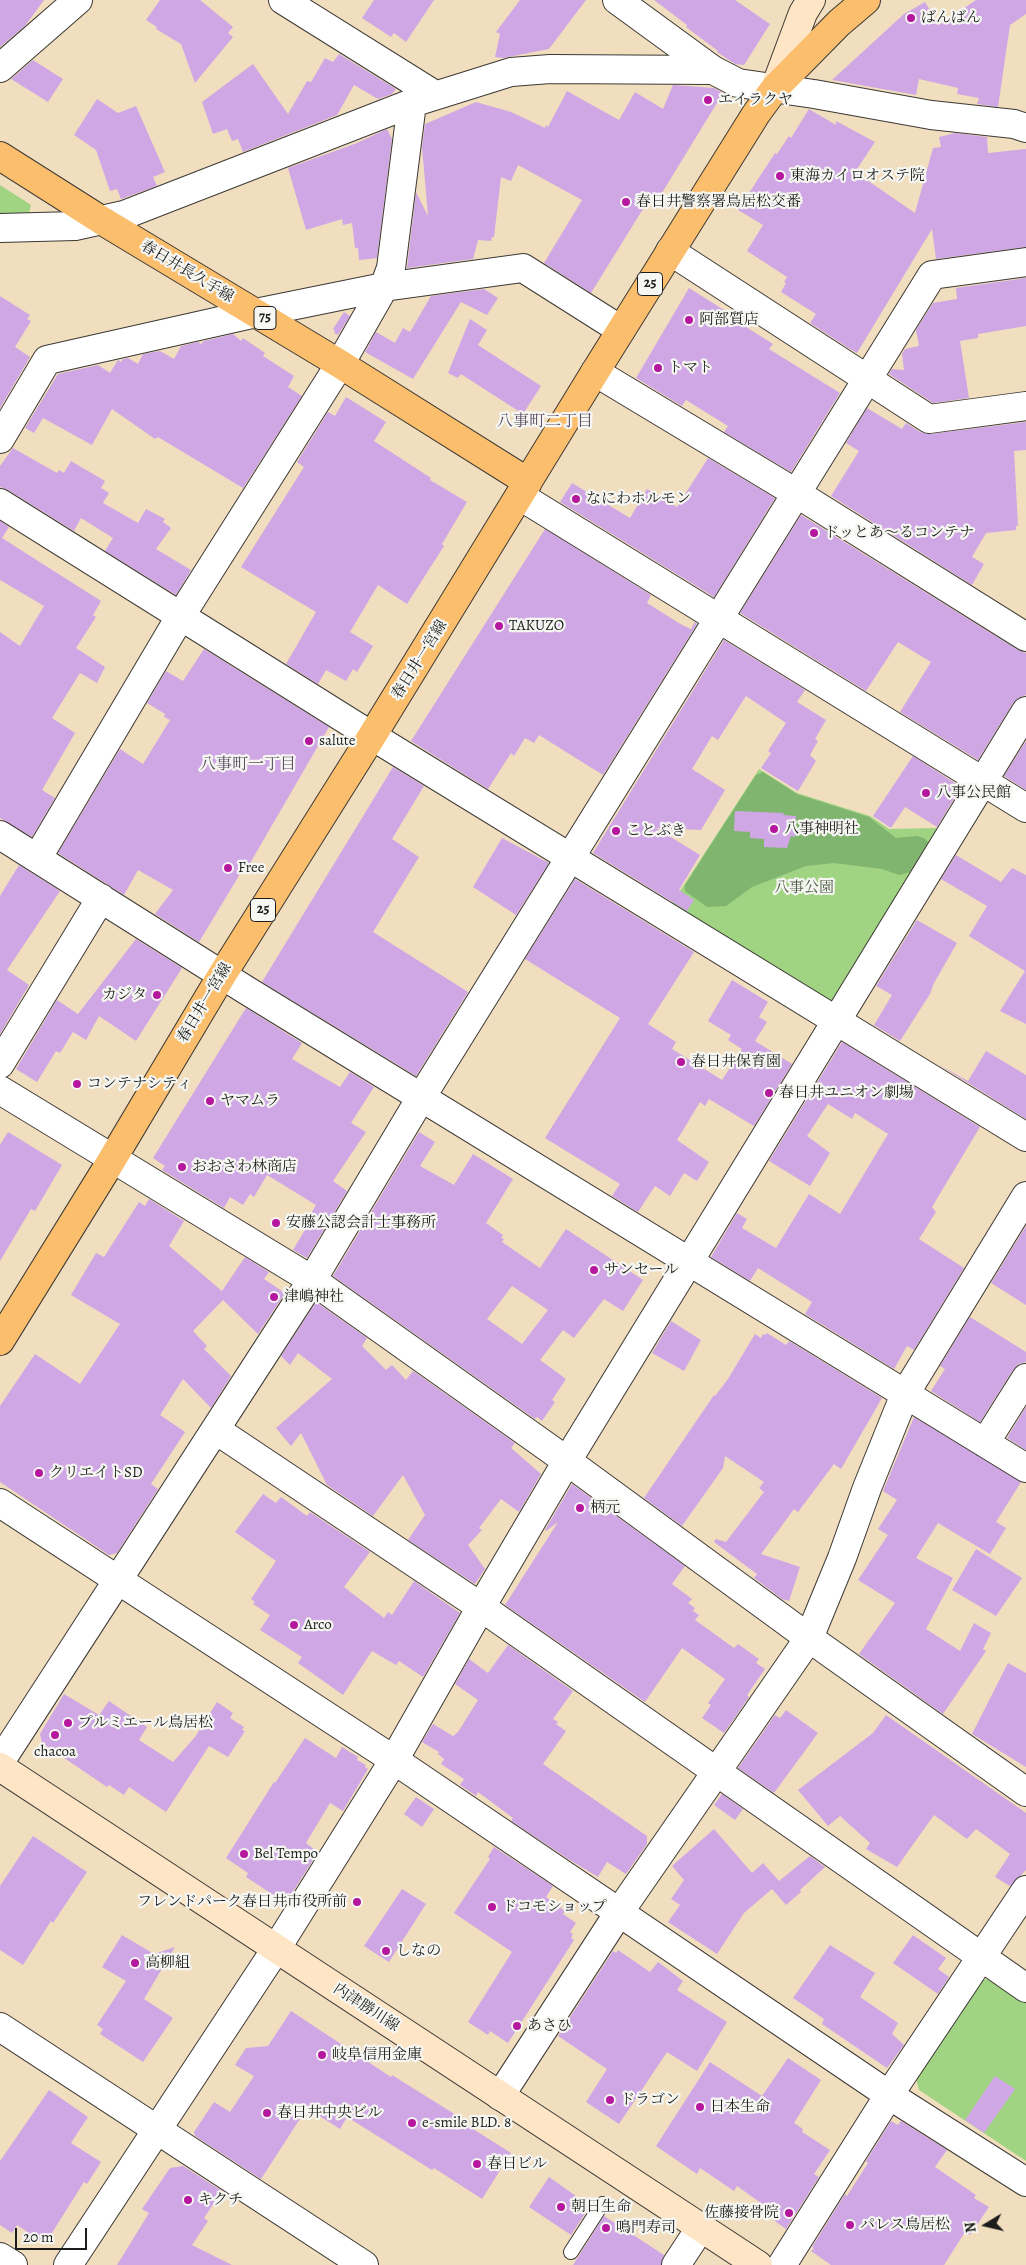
<!DOCTYPE html>
<meta charset="utf-8">
<style>
body{margin:0}
#map{position:relative;width:1026px;height:2265px;overflow:hidden;background:#f1debf;font-family:Alegreya,serif}
canvas{display:block}
.north{position:absolute;left:961px;top:2200px;width:50px;height:50px;-webkit-text-stroke:4px #f6f6f2;paint-order:stroke;rotate:261deg;font-size:14px;font-weight:700;line-height:20px;text-align:center;color:#1c1c1c}
.north::after{content:'';display:block;margin:auto;width:18px;height:22px;background:#1c1c1c;clip-path:polygon(50% 0,100% 100%,50% 72%,0 100%)}
.scale{position:absolute;left:15px;top:2228px;width:72px;height:22px;box-sizing:border-box;border:2px solid #1c1c1c;border-top:0;padding-left:6px;font-size:15px;line-height:18px;white-space:nowrap;color:#1c1c1c;-webkit-text-stroke:4px #f6f6f2;paint-order:stroke}
</style>
<div id="map">
<canvas width="1026" height="2265"></canvas>
<div class="north">N</div>
<div class="scale">20 m</div>
</div>
<script>
const g = document.querySelector('canvas').getContext('2d');
g.lineJoin = 'round';
function fillPath(path, color) { g.fillStyle = color; g.fill(path, 'evenodd'); }
const shape = rows => new Path2D(rows.map(r => 'M' + r).join(''));
function trace(path, color, width, dash) { g.strokeStyle = color; g.lineWidth = width; g.lineCap = dash ? 'butt' : 'round'; g.setLineDash(dash || []); g.stroke(path); }
function drawText(font, color, halo, rows, align = 'center') {
  g.font = font + ' Alegreya,"Noto Serif JP",serif'; g.lineWidth = 4.5; g.setLineDash([]); g.textBaseline = 'middle'; g.strokeStyle = halo; g.fillStyle = color; for (const [text, x, y, turn = 0] of rows) {
    g.save(); g.translate(x, y); g.rotate((+turn || 0) * Math.PI / 180); g.textAlign = isNaN(turn) ? turn : align; if (halo) g.strokeText(text, 0, 0); g.fillText(text, 0, 0); g.restore();
  }
}
fillPath(shape([
 [0,185,31,205,28,217,0,217],
 [759,769,797,793,870,816,889,829,936,828,937,841,837,1006,669,908],
 [992,1978,1026,2002,1026,2161,919,2090,916,2078,978,1981]
]), '#a0d382');
fillPath(shape([
 [763,772,797,794,869,817,896,838,917,836,924,838,929,843,927,854,911,872,899,875,882,869,834,863,806,866,752,887,726,906,707,907,685,891,685,885,756,775]
]), '#80b570');
fillPath(shape([
 [0,0,44,0,25,26,0,47],
 [160,0,200,0,233,27,228,33,233,37,195,83,181,44,156,29,157,27,146,20],
 [374,0,434,0,406,42,394,33,391,37,362,18],
 [520,0,586,0,549,49,503,58,495,57,500,34,496,32],
 [654,0,735,0,770,24,744,65,735,64,717,52,718,51,686,27,687,25],
 [976,0,1026,0,1026,14,1010,25,998,107,977,104,979,98,957,94,958,88,919,79,916,95,832,80,904,14,925,2,939,25],
 [339,54,396,89,392,94,378,99,354,85,337,115,243,152,238,139,232,141,227,129,213,134,202,102,253,64,288,114,307,81,311,82,325,58,333,62],
 [33,60,63,79,48,102,11,79],
 [673,85,714,88,723,93,657,201,651,196,591,293,544,263,582,200,518,165,511,181,501,177,494,237,492,237,491,241,478,240,473,259,407,268,416,192,428,216,422,147,425,124,476,102,511,112,545,128,546,125,548,127,567,91,619,120,635,92,663,109],
 [97,99,118,113,136,106,165,172,153,177,157,186,121,199,117,189,110,191,96,150,74,135],
 [809,109,836,125,836,121,875,142,855,172,915,213,933,148,941,147,939,137,955,133,987,137,988,153,1026,149,1026,247,936,259,932,229,857,353,850,349,810,323,816,314,781,292,786,283,784,282,787,277,747,251,763,225,738,210,775,153,777,154,789,136,791,138],
 [387,129,392,139,377,258,359,260,358,248,355,248,352,223,343,225,342,219,306,230,288,168,357,143],
 [1026,278,1026,326,978,334,978,338,960,341,969,398,933,403,889,374,892,369,904,370,902,354,905,349,919,346,916,330,933,303,957,299,956,288],
 [689,288,748,325,746,327,773,344,769,349,840,393,791,472,724,432,728,426,686,400,682,406,636,378],
 [484,289,498,298,487,315,461,302,413,379,365,352,376,332,395,343,403,328,410,332,431,296],
 [0,296,30,315,27,319,31,321,15,347,30,357,0,408],
 [344,312,350,316,338,335,334,333,335,331,333,329],
 [470,319,487,330,478,345,541,386,523,414,461,374,458,378,448,373],
 [233,334,241,341,243,338,265,353,263,356,294,376,288,387,302,396,243,488,158,437,155,439,112,409,92,445,43,418,34,433,25,428,58,374,98,365,110,373,118,360,121,362,123,359,128,358,138,364,143,354,160,351,174,359,181,346,198,342,201,344,204,341],
 [346,397,386,422,374,441,431,478,430,480,467,502,442,544,444,546,407,604,378,585,350,632,373,646,357,672,353,669,346,681,326,670,318,684,286,664,316,612,241,567,304,467,297,462,328,412,335,416],
 [867,408,902,429,906,423,920,432,930,434,1026,422,1026,450,1014,451,1018,526,1016,526,1016,530,986,533,972,557,984,564,972,585,831,496,859,451,846,443],
 [13,448,57,473,59,470,64,473,71,461,105,481,101,488,109,493,103,503,138,523,146,509,165,519,163,522,171,528,156,549,191,570,176,595,105,551,113,538,81,518,74,531,8,490,0,487,0,466],
 [708,458,775,498,714,597,560,502,572,483,630,518,647,489,677,507],
 [801,515,1018,650,1026,653,1026,695,1018,698,1013,703,978,760,900,712,931,662,898,642,866,691,740,613],
 [0,521,9,527,2,538,101,601,93,615,96,617,76,648,105,667,97,683,80,673,52,718,75,733,42,790,55,798,32,837,0,818,0,632,20,646,44,606,0,580],
 [545,529,651,595,647,603,682,625,691,629,695,622,697,624,603,775,539,735,534,743,525,738,514,756,511,753,488,789,411,741],
 [724,640,805,690,797,702,826,720,815,739,818,741,810,755,816,761,798,791,761,768,771,753,768,751,786,723,746,696,718,740,712,736,692,769,725,790,701,830,656,828,700,855,679,890,694,900,687,911,593,853],
 [204,649,329,727,249,865,246,864,199,942,155,914,173,890,138,870,124,895,58,853,120,749,143,764,170,720,164,717,165,714,147,703,166,671,183,681],
 [1026,741,1026,790,1004,776],
 [913,756,961,787,937,827,905,807,891,828,873,816],
 [393,767,424,786,392,839,419,857,373,932,468,992,416,1076,262,982],
 [735,811,784,813,783,815,796,816,795,837,791,836,787,848,764,847,764,839,750,838,750,832,734,831],
 [502,838,549,863,516,915,473,887],
 [956,855,1001,882,1012,868,1026,875,1026,1024,1000,1011,1025,971,969,936,987,906,941,879],
 [19,865,60,891,7,970,29,985,0,1034,0,896],
 [575,879,694,952,648,1024,676,1042,672,1049,722,1080,742,1049,728,1040,731,1035,708,1021,732,980,768,1002,759,1017,767,1022,755,1041,792,1064,754,1126,709,1099,705,1106,700,1102,677,1140,709,1162,697,1181,684,1173,670,1196,655,1186,638,1212,612,1196,620,1184,545,1138,620,1018,525,959],
 [917,920,957,943,934,983,930,994,900,1041,874,1025,892,995,876,986],
 [136,939,182,968,136,1041,99,1016,86,1040,73,1032,60,1053,56,1051,37,1082,16,1069,57,1000,78,1014],
 [246,1008,302,1043,292,1059,340,1087,350,1072,374,1087,351,1123,366,1132,333,1181,347,1191,307,1258,293,1250,306,1228,309,1222,307,1220,316,1205,267,1175,254,1197,250,1194,243,1205,230,1197,224,1208,162,1170,165,1166,153,1158],
 [842,1042,980,1127,932,1207,936,1212,919,1239,964,1268,914,1350,907,1346,894,1369,805,1314,812,1302,758,1268,750,1281,711,1257,737,1213,747,1219,742,1228,776,1248,809,1194,840,1214,888,1134,855,1113,852,1119,828,1104,807,1136,830,1153,810,1186,769,1161],
 [986,1051,1026,1075,1026,1119,936,1063,968,1081],
 [8,1132,62,1165,35,1211,31,1209,0,1261,0,1145],
 [419,1132,435,1142,420,1166,454,1185,473,1154,513,1179,486,1223,503,1235,501,1238,504,1239,502,1242,540,1268,566,1229,643,1280,623,1311,604,1299,574,1338,563,1330,540,1360,566,1379,552,1400,555,1402,542,1421,537,1417,535,1419,333,1276],
 [512,1286,548,1310,522,1344,487,1319],
 [149,1199,184,1221,169,1246,222,1291,245,1257,269,1272,264,1279,285,1293,258,1334,223,1300,193,1331,207,1346,204,1349,231,1376,211,1408,183,1379,160,1415,185,1432,151,1484,158,1489,117,1553,109,1555,0,1482,0,1406,35,1354,80,1384,120,1324,71,1295,96,1253,104,1257,139,1202,145,1206],
 [1026,1226,1026,1305,991,1283],
 [316,1302,367,1338,362,1346,386,1370,392,1365,406,1380,413,1371,515,1443,511,1448,541,1474,519,1512,501,1499,479,1528,482,1530,468,1545,485,1569,475,1584,408,1540,425,1515,403,1475,373,1516,327,1485,301,1433,291,1446,276,1428,332,1379,298,1353,290,1365,281,1356],
 [970,1317,1026,1352,1026,1362,1018,1364,1013,1370,980,1422,931,1391,945,1369,940,1366],
 [671,1321,701,1340,684,1371,652,1353],
 [767,1333,786,1345,789,1341,882,1398,841,1469,834,1464,798,1512,794,1509,761,1554,800,1567,789,1601,782,1599,754,1578,757,1574,714,1542,716,1539,726,1542,764,1492,759,1488,764,1482,725,1456,723,1468,682,1526,644,1498,714,1395,715,1396,728,1379,755,1334,761,1338,763,1334,765,1335],
 [1026,1407,1026,1450,1007,1438],
 [914,1417,1021,1482,996,1522,1006,1528,990,1554,938,1523,916,1558,953,1578,926,1629,960,1651,974,1623,991,1633,983,1649,986,1651,943,1714,859,1654,895,1603,858,1580,888,1535,878,1529,897,1500,883,1491],
 [572,1484,685,1566,672,1584,692,1599,688,1603,695,1608,693,1611,699,1615,695,1620,734,1648,738,1644,759,1659,756,1663,765,1669,747,1695,749,1697,724,1733,702,1718,711,1705,708,1703,725,1679,682,1648,645,1702,505,1605,558,1522,546,1531,545,1530],
 [263,1494,276,1503,281,1497,307,1516,310,1512,370,1552,344,1587,384,1618,388,1612,392,1615,414,1581,460,1613,423,1677,399,1661,396,1665,372,1651,343,1695,298,1663,302,1657,260,1630,270,1615,253,1604,255,1602,251,1599,276,1561,235,1532],
 [976,1549,1022,1578,996,1616,952,1590],
 [508,1645,573,1691,553,1719,558,1722,556,1724,566,1731,543,1764,647,1836,647,1844,626,1874,607,1862,598,1877,570,1860,511,1821,513,1818,478,1792,476,1796,460,1785,464,1779,441,1764,444,1759,438,1754,439,1752,422,1742,433,1724,453,1736,458,1732,478,1700,455,1684,469,1659,488,1673],
 [1008,1663,1026,1673,1026,1767,972,1734],
 [64,1694,99,1715,109,1701,147,1727,139,1740,173,1762,195,1737,217,1702,233,1713,230,1718,244,1727,242,1730,245,1731,228,1757,209,1746,166,1812,129,1787,124,1795,109,1785,107,1787,42,1743,40,1734],
 [786,1710,818,1733,774,1793,738,1768,775,1715,780,1718],
 [886,1715,1026,1813,1026,1870,1010,1886,995,1877,1010,1854,976,1829,967,1839,934,1815,897,1867,866,1849,870,1843,840,1816,828,1826,798,1790,873,1733],
 [305,1738,336,1758,342,1747,358,1757,357,1760,366,1765,365,1767,368,1769,343,1811,330,1803,306,1843,318,1852,287,1901,284,1902,246,1877,248,1873,226,1858,274,1782,275,1783],
 [722,1794,743,1809,735,1820,714,1805],
 [416,1797,434,1809,422,1827,404,1814],
 [714,1829,752,1873,763,1863,779,1881,810,1856,825,1867,800,1890,801,1892,786,1905,772,1889,744,1913,717,1954,668,1922,680,1905,671,1899,684,1880,672,1866],
 [33,1836,87,1872,53,1923,51,1921,23,1965,0,1950,0,1886],
 [494,1847,553,1886,546,1897,565,1911,563,1914,576,1923,570,1932,573,1934,571,1938,574,1940,508,2043,490,2031,488,2035,468,2022,512,1952,454,1913,490,1859,488,1857],
 [402,1889,426,1904,389,1962,364,1946],
 [122,1935,154,1954,175,1947,144,1999,173,2018,143,2062,100,2034,103,2029,97,2025,126,1981,102,1967],
 [913,1935,946,1958,938,1969,949,1977,938,1994,893,1963],
 [830,1945,875,1973,860,1997,898,2023,892,2034,904,2045,887,2068,822,2024,824,2019,793,1998],
 [618,1950,650,1972,658,1962,683,1981,677,1990,727,2022,697,2071,667,2052,619,2124,586,2102,607,2069,558,2036,613,1951,616,1953],
 [291,2011,391,2077,392,2075,464,2120,462,2122,511,2153,482,2199,434,2168,432,2170,347,2117,340,2129,307,2108,261,2179,195,2136,194,2132,214,2102,230,2112,254,2076,235,2065,246,2048,268,2046],
 [788,2058,821,2080,794,2123,803,2129,802,2132,830,2150,814,2174,819,2177,786,2229,768,2216,772,2211,737,2186,734,2191,700,2168,697,2174,656,2146,710,2062,762,2096],
 [995,2076,1015,2089,984,2133,965,2120],
 [49,2090,88,2117,71,2143,101,2162,87,2184,84,2182,45,2244,17,2225,12,2233,0,2225,0,2161],
 [891,2121,898,2125,901,2121,947,2150,935,2167,976,2195,974,2198,989,2207,970,2235,965,2232,944,2265,831,2265,811,2251,814,2248,812,2247,845,2194,847,2196,868,2163,866,2161],
 [183,2166,222,2191,204,2218,208,2221,192,2245,232,2265,117,2265,149,2213,142,2209,170,2168],
 [549,2177,590,2206,571,2235,529,2207],
 [604,2216,664,2255,661,2265,573,2265]
]), '#cfa7e4');
const service = shape([
 [571,2252,602,2204]
]);
const minor = shape([
 [283,0,435,95],
 [617,0,713,70,738,83,814,94,931,115,1014,124,1026,128],
 [0,68,78,0],
 [0,228,75,226,124,215,412,103,511,72,550,69,713,70],
 [670,251,929,419,1026,406],
 [595,372,796,493,1026,637],
 [0,439,47,360,256,313,384,287,523,268,621,330],
 [520,496,1026,808],
 [0,503,372,736,1026,1137],
 [0,835,246,990,1026,1468],
 [38,857,180,617,340,364,384,287,391,268,412,103],
 [0,1064,101,898],
 [0,1090,312,1280,567,1461,809,1638,1026,1792],
 [216,1430,481,1607,1026,1988],
 [985,1443,1026,1378],
 [0,1503,394,1760,889,2095,1026,2182],
 [0,1762,312,1280,422,1096,932,275,1026,262],
 [276,1949,394,1760,481,1607,567,1461,1026,711],
 [0,2027,364,2265],
 [500,2096,620,1911,809,1638,842,1558,867,1488,905,1394,1026,1196],
 [676,2265,701,2227],
 [782,2265,889,2095,1026,1890]
]);
const tertiary = shape([
 [0,2257,13,2265],
 [68,2265,276,1949]
]);
const secondary = shape([
 [775,88,803,13,811,0],
 [0,1767,758,2265]
]);
const primary = shape([
 [0,156,101,220,340,364,528,482],
 [0,1341,107,1168,222,975,372,736,595,372,756,114,775,88,839,23,866,0]
]);
trace(service, '#3c3934', 16);
trace(minor, '#3c3934', 30);
trace(tertiary, '#3c3934', 30);
trace(secondary, '#3c3934', 30);
trace(primary, '#3c3934', 30);
trace(service, '#fff', 14);
trace(minor, '#fff', 28);
trace(tertiary, '#fff', 28);
trace(secondary, '#fde5c5', 28);
trace(primary, '#fabe6d', 28);
for (const [x, y, r, color] of [
 [911,18,5,"#b5179e"],
 [708,100,5,"#b5179e"],
 [780,176,5,"#b5179e"],
 [626,202,5,"#b5179e"],
 [689,320,5,"#b5179e"],
 [658,368,5,"#b5179e"],
 [576,499,5,"#b5179e"],
 [814,533,5,"#b5179e"],
 [499,626,5,"#b5179e"],
 [309,741,5,"#b5179e"],
 [926,793,5,"#b5179e"],
 [774,829,5,"#b5179e"],
 [616,831,5,"#b5179e"],
 [228,868,5,"#b5179e"],
 [157,995,5,"#b5179e"],
 [681,1062,5,"#b5179e"],
 [77,1084,5,"#b5179e"],
 [769,1093,5,"#b5179e"],
 [210,1101,5,"#b5179e"],
 [182,1167,5,"#b5179e"],
 [276,1223,5,"#b5179e"],
 [594,1270,5,"#b5179e"],
 [274,1297,5,"#b5179e"],
 [39,1473,5,"#b5179e"],
 [580,1508,5,"#b5179e"],
 [294,1625,5,"#b5179e"],
 [68,1723,5,"#b5179e"],
 [55,1735,5,"#b5179e"],
 [244,1854,5,"#b5179e"],
 [357,1902,5,"#b5179e"],
 [492,1907,5,"#b5179e"],
 [386,1951,5,"#b5179e"],
 [135,1963,5,"#b5179e"],
 [517,2026,5,"#b5179e"],
 [322,2055,5,"#b5179e"],
 [610,2100,5,"#b5179e"],
 [700,2107,5,"#b5179e"],
 [267,2113,5,"#b5179e"],
 [412,2123,5,"#b5179e"],
 [477,2164,5,"#b5179e"],
 [188,2200,5,"#b5179e"],
 [561,2207,5,"#b5179e"],
 [789,2213,5,"#b5179e"],
 [850,2225,5,"#b5179e"],
 [606,2228,5,"#b5179e"]
]) { const dot = new Path2D(); dot.arc(x, y, r, 0, 2 * Math.PI); g.fillStyle = color; g.fill(dot); trace(dot, '#f6f6f2', 2); }
for (const [x, y, w] of [
 [650,284,25],
 [265,318,22],
 [263,910,25]
]) { const box = new Path2D(); box.roundRect(x - w / 2, y - 11.5, w, 23, 4); g.fillStyle = '#f6f6f2'; g.fill(box); trace(box, '#1c1c1c', 1); }
drawText('bold 14px', '#1c1c1c', null, [
 ["25",650,284],
 ["75",265,318],
 ["25",263,910]
]);
drawText('15px', '#1c1c1c', '#f6f6f2', [
 ["ばんばん",921,18],
 ["エイラクヤ",718,100],
 ["東海カイロオステ院",790,176],
 ["春日井警察署鳥居松交番",636,202],
 ["阿部質店",699,320],
 ["トマト",668,368],
 ["なにわホルモン",586,499],
 ["ドッとあ〜るコンテナ",824,533],
 ["TAKUZO",509,626],
 ["salute",319,741],
 ["八事公民館",936,793],
 ["八事神明社",784,829],
 ["ことぶき",626,831],
 ["Free",238,868],
 ["カジタ",147,995,"right"],
 ["春日井保育園",691,1062],
 ["コンテナシティ",87,1084],
 ["春日井ユニオン劇場",779,1093],
 ["ヤマムラ",220,1101],
 ["おおさわ林商店",192,1167],
 ["安藤公認会計士事務所",286,1223],
 ["サンセール",604,1270],
 ["津嶋神社",284,1297],
 ["クリエイトSD",49,1473],
 ["柄元",590,1508],
 ["Arco",304,1625],
 ["プルミエール鳥居松",78,1723],
 ["chacoa",55,1752,"center"],
 ["Bel Tempo",254,1854],
 ["フレンドパーク春日井市役所前",347,1902,"right"],
 ["ドコモショップ",502,1907],
 ["しなの",396,1951],
 ["高柳組",145,1963],
 ["あさひ",527,2026],
 ["岐阜信用金庫",332,2055],
 ["ドラゴン",620,2100],
 ["日本生命",710,2107],
 ["春日井中央ビル",277,2113],
 ["e-smile BLD. 8",422,2123],
 ["春日ビル",487,2164],
 ["キクチ",198,2200],
 ["朝日生命",571,2207],
 ["佐藤接骨院",779,2213,"right"],
 ["パレス鳥居松",860,2225],
 ["鳴門寿司",616,2228]
], 'left');
drawText('15px', '#1c1c1c', '#f6f6f2', [
 ["春日井長久手線",187,272,31],
 ["春日井一宮線",420,660,-58],
 ["春日井一宮線",205,1003,-59],
 ["内津勝川線",366,2008,33]
]);
drawText('15px', '#4a5c40', '#f6f6f2', [
 ["八事公園",804,888]
]);
drawText('16px', '#5b4d62', '#f6f6f2', [
 ["八事町二丁目",545,422],
 ["八事町一丁目",248,765]
]);
</script>
